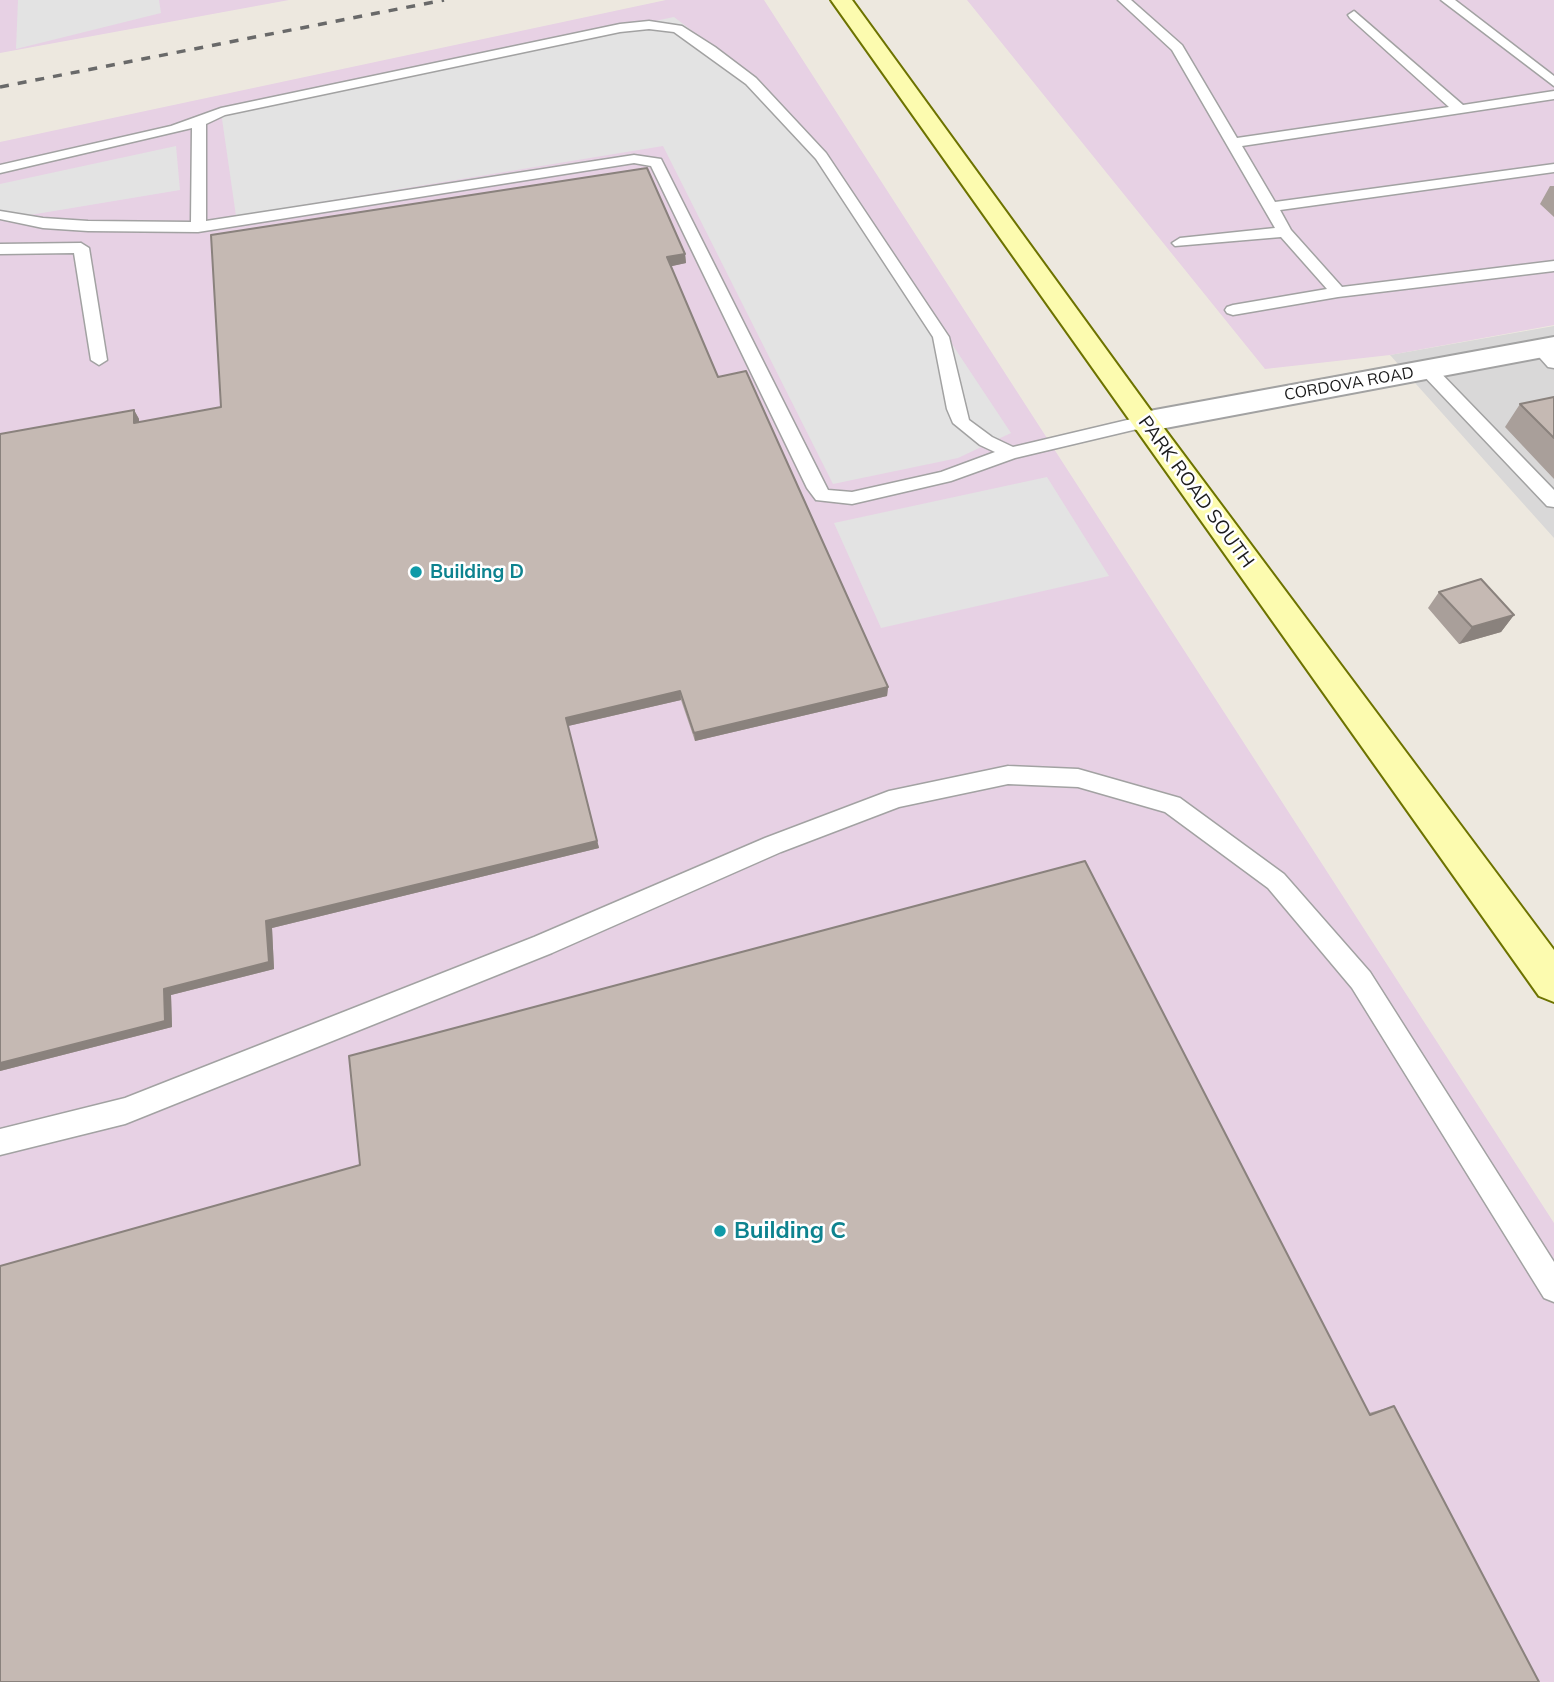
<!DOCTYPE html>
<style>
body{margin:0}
canvas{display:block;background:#ede8df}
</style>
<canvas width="1554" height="1682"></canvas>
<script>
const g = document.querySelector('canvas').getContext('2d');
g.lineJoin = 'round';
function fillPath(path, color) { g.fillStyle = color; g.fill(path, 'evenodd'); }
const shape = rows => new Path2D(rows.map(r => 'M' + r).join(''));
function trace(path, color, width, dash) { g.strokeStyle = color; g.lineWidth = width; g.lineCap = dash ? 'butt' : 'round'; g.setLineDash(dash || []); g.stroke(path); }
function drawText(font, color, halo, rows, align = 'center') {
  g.font = font + ' Mulish,sans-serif'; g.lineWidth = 5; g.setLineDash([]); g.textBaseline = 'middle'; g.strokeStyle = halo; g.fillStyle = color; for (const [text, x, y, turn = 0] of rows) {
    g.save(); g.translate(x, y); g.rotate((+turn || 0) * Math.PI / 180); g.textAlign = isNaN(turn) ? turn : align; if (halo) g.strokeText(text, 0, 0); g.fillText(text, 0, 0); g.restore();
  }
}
fillPath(shape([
 [1554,326,1554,538,1390,355]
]), '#d9d8d8');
fillPath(shape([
 [0,0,289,0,0,53],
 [666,0,764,0,1554,1223,1554,1682,0,1682,0,142],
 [967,0,1554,0,1554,325,1390,355,1265,369]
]), '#e7d1e4');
fillPath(shape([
 [18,0,159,0,161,13,16,49],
 [674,17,762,84,830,160,1011,433,958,458,833,484,663,146,236,216,221,112],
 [176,146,180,190,0,220,0,184],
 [1047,477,1109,576,881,628,834,523]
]), '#e3e3e3');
const lane = shape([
 [1118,0,1131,0,1182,45,1237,138,1449,107,1350,18,1348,15,1354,11,1463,105,1554,91,1554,99,1242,146,1275,202,1554,164,1554,172,1280,210,1291,230,1342,287,1554,261,1554,271,1338,297,1233,315,1227,313,1225,310,1227,307,1233,305,1327,289,1281,237,1175,246,1172,243,1180,238,1275,228,1172,50,1118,0],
 [1441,0,1455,0,1554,76,1554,86,1441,0],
 [649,21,682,26,715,47,756,78,826,153,949,337,969,420,992,437,1013,447,1144,416,1150,418,1153,422,1150,426,1015,458,951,481,852,504,816,500,807,488,651,166,634,163,198,232,88,231,43,228,0,219,0,211,43,218,88,221,191,222,192,128,0,173,0,165,171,126,221,108,620,24,649,21],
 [649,29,674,32,746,84,816,159,933,337,947,409,953,423,980,445,995,452,941,472,852,492,828,490,661,159,634,155,206,221,206,124,225,115,620,32,649,29],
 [81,243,89,248,107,360,99,365,91,360,74,253,0,254,0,244,81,243],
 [1540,344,1554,353,1554,368,1548,367,1532,349,1540,344],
 [1427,364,1433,365,1554,490,1554,507,1547,506,1421,373,1419,369,1421,365,1427,364],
 [1008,766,1078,769,1180,798,1284,874,1370,972,1554,1262,1554,1302,1544,1298,1352,988,1268,888,1165,812,1078,787,1008,784,899,807,781,852,552,953,125,1124,0,1155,0,1129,125,1098,534,937,765,838,889,791,1008,766]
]);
const street = shape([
 [1554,337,1554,355,1144,432,1134,429,1129,422,1134,415,1144,412,1554,337]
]);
const secondary = shape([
 [831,0,852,0,1154,415,1554,950,1554,1002,1539,996,831,0]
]);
trace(lane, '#a2a2a2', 3);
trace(street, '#a2a2a2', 4);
trace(secondary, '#6d7300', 4);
fillPath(lane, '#fff');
fillPath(street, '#fff');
fillPath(secondary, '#fcfbaf');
trace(shape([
 [0,87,444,0]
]), '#696969', 3.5, [9, 9]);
fillPath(shape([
 [1550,186,1554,186,1554,217,1540,204],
 [685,254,686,263,671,266,718,377,888,687,887,696,695,741,681,700,568,726,599,848,272,928,274,969,171,995,172,1027,0,1071,0,434,134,410,139,419,139,422,221,407],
 [1554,397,1554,479,1505,427,1520,404],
 [1439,592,1514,615,1501,632,1459,644,1428,608],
 [1394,1406,1539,1682,1369,1413]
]), '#a99f9a');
fillPath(shape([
 [685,254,686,263,668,267,667,257],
 [134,410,139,419,139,432,134,423],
 [1514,615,1501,632,1459,644,1472,627],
 [888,687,887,696,695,741,694,733],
 [680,691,681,700,568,726,599,848,272,928,274,969,171,995,172,1027,0,1071,0,1063,164,989,266,921,566,718]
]), '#8a827d');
const building = shape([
 [647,168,685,254,667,257,718,377,746,371,888,687,694,733,680,691,566,718,597,841,266,921,269,962,164,989,165,1021,0,1063,0,434,134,410,134,423,221,407,211,235,647,168],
 [1554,397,1554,438,1520,404,1554,397],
 [1481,579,1514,615,1472,627,1439,592,1481,579],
 [1085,861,1370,1415,1394,1406,1539,1682,0,1682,0,1266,360,1165,349,1056,1085,861]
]);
fillPath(building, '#c5b9b3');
trace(building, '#8a827d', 2);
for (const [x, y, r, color] of [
 [416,572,7,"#0f9aa8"],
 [720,1231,7,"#0f9aa8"]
]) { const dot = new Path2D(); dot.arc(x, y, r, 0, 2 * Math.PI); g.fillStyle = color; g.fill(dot); trace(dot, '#fff', 2.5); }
drawText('16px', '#1b1b1b', '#fff', [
 ["CORDOVA ROAD",1349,384,-10]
]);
drawText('19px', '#1b1b1b', '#fff', [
 ["PARK ROAD SOUTH",1196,492,54]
]);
drawText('bold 19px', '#0d838f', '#fff', [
 ["Building D",430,572]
], 'left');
drawText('bold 23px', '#0d838f', '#fff', [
 ["Building C",734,1231]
], 'left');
</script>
